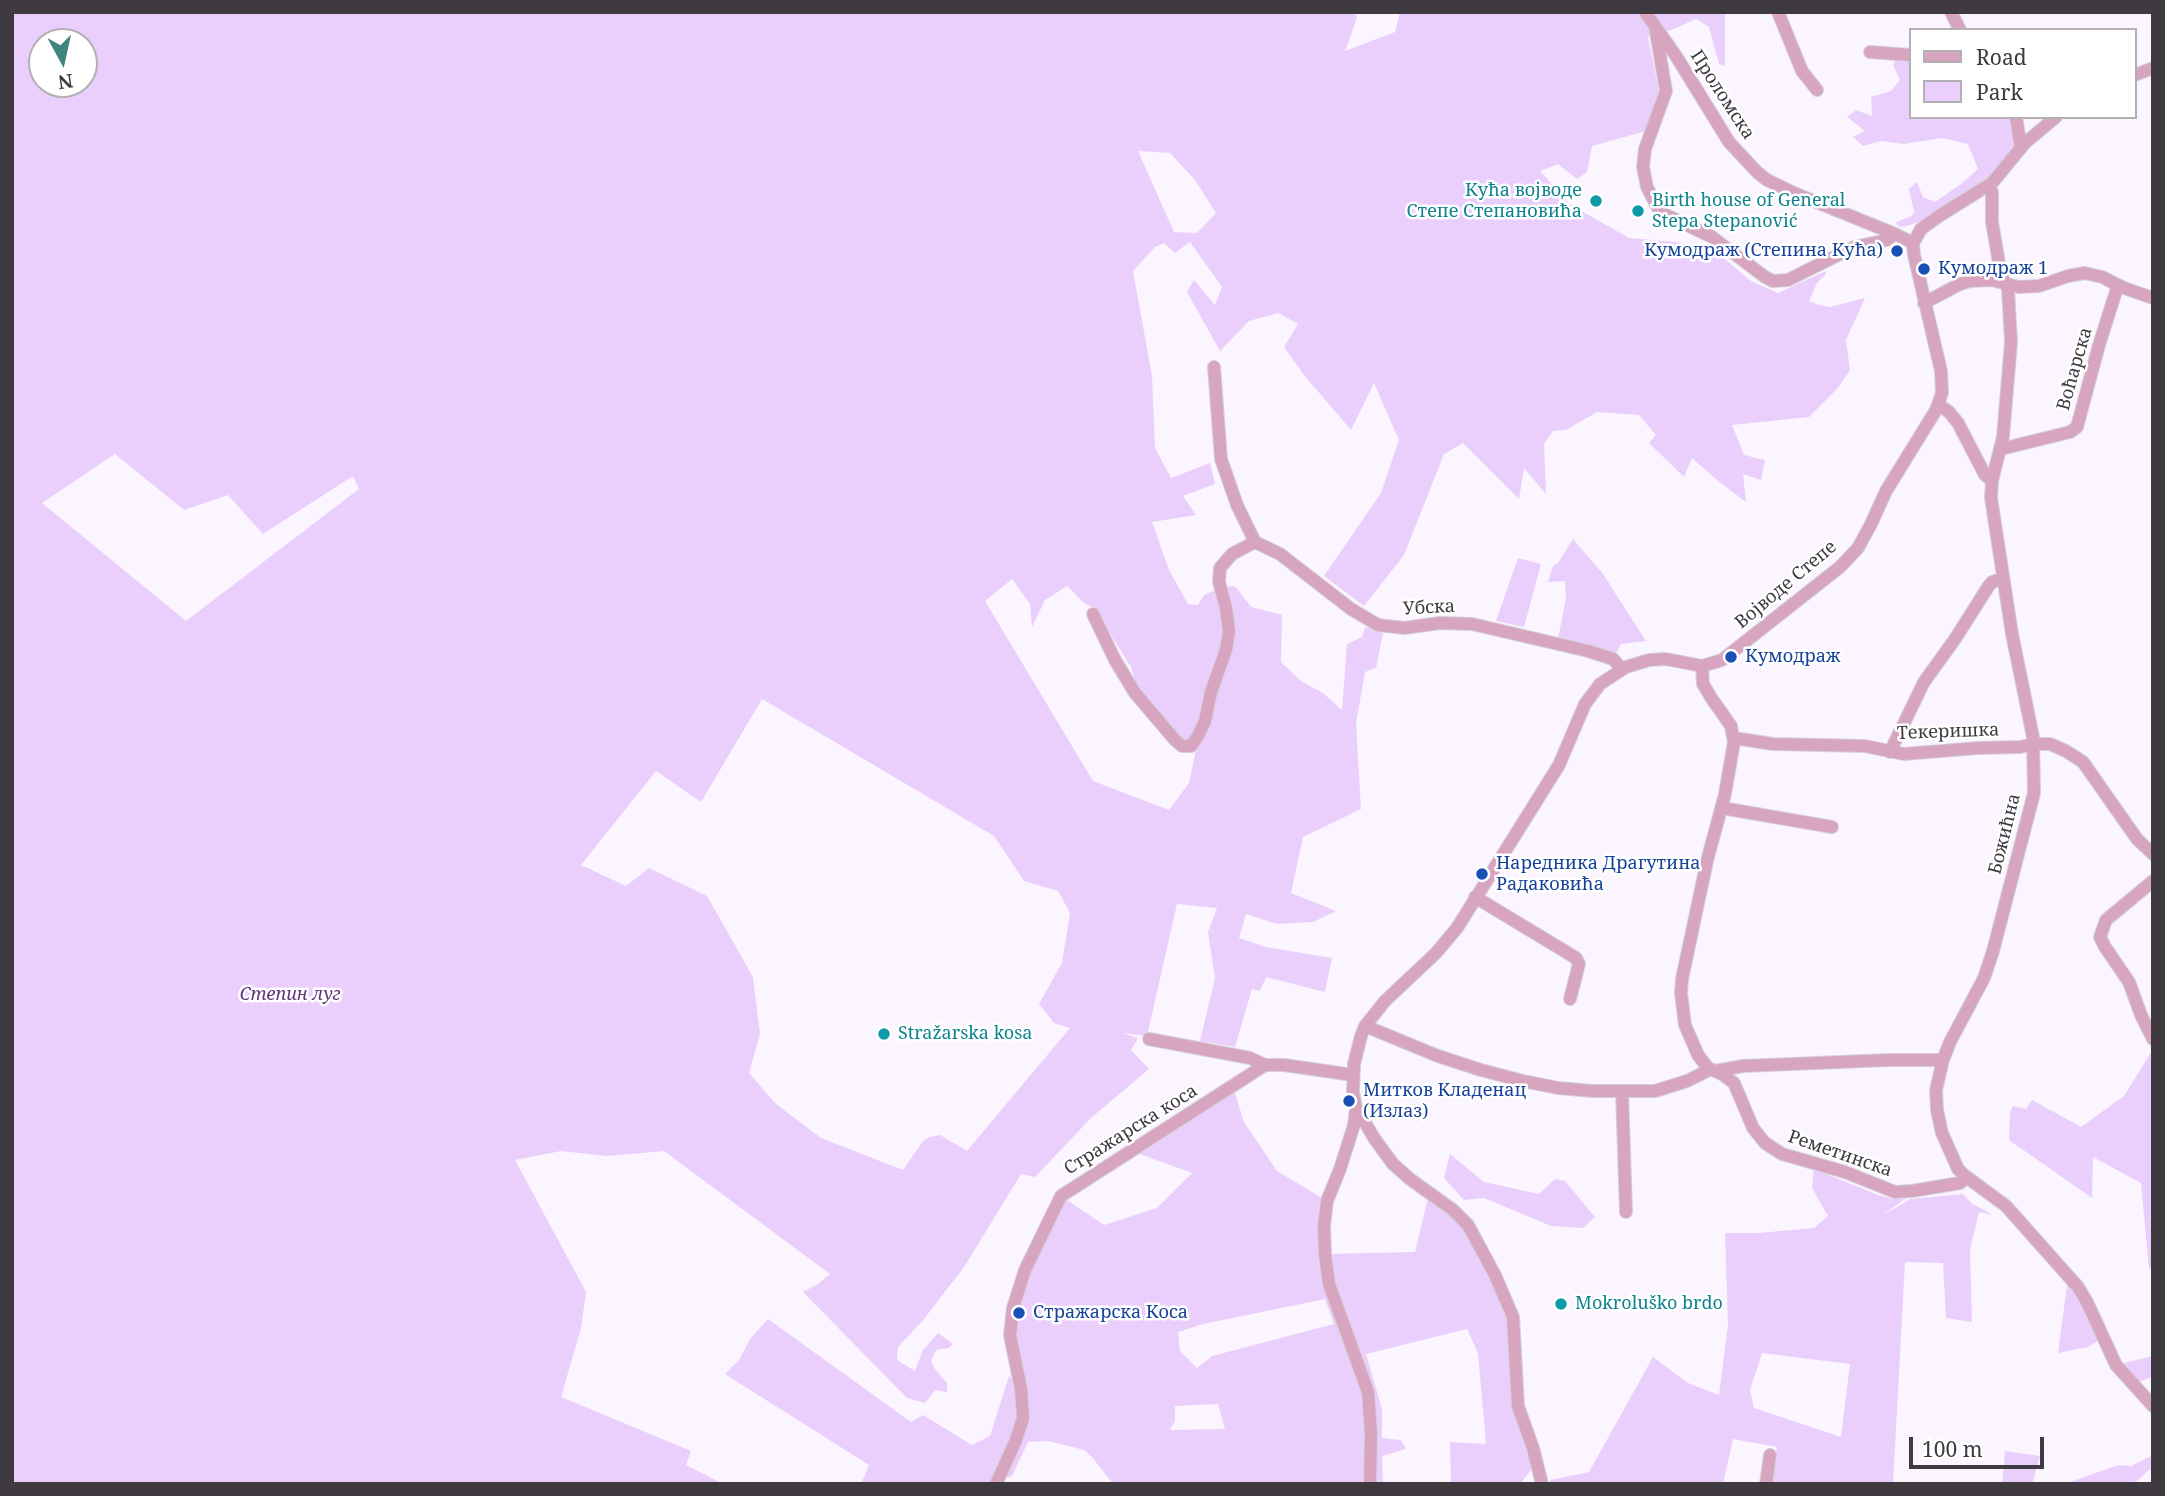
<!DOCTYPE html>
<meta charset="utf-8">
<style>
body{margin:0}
#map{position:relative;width:2165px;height:1496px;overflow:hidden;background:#faf5fe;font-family:"Noto Serif",serif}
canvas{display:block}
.frame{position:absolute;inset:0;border:14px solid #3e3a40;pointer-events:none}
.legend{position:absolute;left:1909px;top:28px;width:228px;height:91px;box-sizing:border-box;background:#fff;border:2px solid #b2b0b3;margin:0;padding:9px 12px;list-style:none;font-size:21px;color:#3e3a40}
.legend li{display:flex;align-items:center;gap:14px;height:35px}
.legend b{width:35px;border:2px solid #b2b0b3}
.north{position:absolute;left:28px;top:28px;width:70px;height:70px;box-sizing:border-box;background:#fff;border:2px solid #b2b0b3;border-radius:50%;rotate:172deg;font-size:19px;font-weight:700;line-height:28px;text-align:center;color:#3e3a40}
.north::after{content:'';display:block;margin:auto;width:24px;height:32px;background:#3f857d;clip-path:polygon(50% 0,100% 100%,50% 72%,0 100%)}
.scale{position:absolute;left:1909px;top:1437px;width:135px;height:32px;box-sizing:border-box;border:4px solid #3e3a40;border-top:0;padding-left:9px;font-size:21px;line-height:24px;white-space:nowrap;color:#3e3a40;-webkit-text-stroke:5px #fff;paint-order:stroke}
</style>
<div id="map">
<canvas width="2165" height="1496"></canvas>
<div class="frame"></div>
<ul class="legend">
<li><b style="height:9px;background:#d7a5c0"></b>Road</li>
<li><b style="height:19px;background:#eacffc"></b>Park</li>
</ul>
<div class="north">N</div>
<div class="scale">100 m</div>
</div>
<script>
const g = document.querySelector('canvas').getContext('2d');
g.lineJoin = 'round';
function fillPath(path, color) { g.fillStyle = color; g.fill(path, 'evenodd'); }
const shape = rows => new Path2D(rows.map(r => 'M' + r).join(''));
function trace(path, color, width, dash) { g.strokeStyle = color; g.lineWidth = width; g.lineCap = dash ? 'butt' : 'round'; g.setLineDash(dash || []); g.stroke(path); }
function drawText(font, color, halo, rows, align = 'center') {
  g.font = font + ' "Noto Serif",serif'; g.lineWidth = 5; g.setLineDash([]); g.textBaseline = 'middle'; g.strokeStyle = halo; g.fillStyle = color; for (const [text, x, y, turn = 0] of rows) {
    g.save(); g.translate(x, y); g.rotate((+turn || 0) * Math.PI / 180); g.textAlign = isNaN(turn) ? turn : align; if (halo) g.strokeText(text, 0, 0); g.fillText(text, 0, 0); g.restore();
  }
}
fillPath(shape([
 [12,12,1355,12,1357,18,1345,51,1395,32,1400,12,1725,12,1725,66,1719,64,1709,27,1696,19,1674,29,1648,37,1658,86,1658,116,1653,129,1592,146,1587,172,1577,179,1558,164,1540,171,1569,204,1629,238,1676,242,1714,250,1751,281,1778,293,1826,271,1826,274,1817,283,1809,301,1819,305,1830,307,1865,298,1846,340,1850,370,1838,388,1809,417,1732,425,1744,455,1765,460,1761,480,1743,474,1746,502,1718,481,1692,458,1684,477,1649,443,1656,435,1639,415,1597,412,1566,430,1553,431,1544,444,1546,494,1524,468,1519,499,1463,443,1444,454,1404,555,1364,606,1324,576,1381,493,1399,440,1374,383,1351,430,1304,375,1284,347,1298,324,1278,313,1249,321,1220,351,1187,292,1194,280,1215,305,1222,287,1190,242,1175,253,1164,243,1155,247,1133,271,1152,376,1155,448,1171,478,1210,463,1215,484,1183,496,1196,515,1152,522,1169,570,1188,604,1198,605,1204,595,1216,590,1232,586,1236,587,1251,607,1282,615,1281,662,1301,681,1323,693,1342,710,1347,644,1362,637,1365,627,1383,633,1376,668,1365,672,1356,723,1361,809,1303,837,1291,893,1336,911,1313,922,1277,924,1246,914,1239,938,1266,947,1332,958,1325,992,1266,977,1260,991,1252,989,1235,1047,1200,1041,1215,978,1208,932,1217,908,1177,904,1147,1036,1122,1033,1138,1038,1131,1050,1149,1069,1092,1117,1035,1177,1021,1174,964,1267,924,1319,898,1347,897,1360,915,1371,923,1350,938,1333,953,1344,949,1348,936,1350,931,1361,935,1369,947,1383,947,1392,935,1390,925,1403,907,1398,803,1292,818,1284,830,1274,664,1151,607,1156,561,1151,515,1160,586,1292,581,1328,561,1397,691,1451,686,1465,723,1484,12,1484],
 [42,42,84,42,84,84,42,84],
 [1138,151,1170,153,1195,180,1216,213,1197,233,1174,232],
 [115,454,184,510,228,495,263,534,353,476,359,489,186,621,42,503],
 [1012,579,1030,604,1032,627,1045,600,1067,586,1084,603,1094,608,1131,667,1138,691,1167,726,1196,750,1189,783,1169,810,1093,781,985,601],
 [762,699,994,836,1024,881,1058,891,1070,913,1062,963,1039,1004,1054,1023,1070,1028,967,1151,940,1135,930,1137,923,1141,903,1170,821,1138,776,1104,749,1073,760,1034,753,977,707,896,649,868,626,886,581,865,656,771,701,802],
 [1898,54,1911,55,1911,117,2016,117,2018,145,1985,183,1931,218,1907,226,1900,227,1897,225,1896,222,1912,216,1914,212,1909,189,1917,182,1923,197,1935,202,1961,184,1978,169,1968,144,1942,138,1904,144,1881,141,1863,146,1853,137,1865,131,1847,117,1856,110,1872,116,1871,97,1891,91,1900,80,1893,65],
 [1573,539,1603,574,1646,641,1621,644,1613,659,1557,644,1566,598,1565,581,1548,582,1553,566,1558,563],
 [1518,558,1541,564,1524,627,1496,621],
 [2153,1049,2153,1268,2149,1269,2141,1183,2093,1157,2092,1198,2009,1140,2010,1112,2013,1106,2026,1109,2032,1100,2081,1127,2124,1096],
 [1233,1087,1244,1122,1277,1171,1327,1201,1325,1254,1415,1252,1429,1194,1465,1224,1515,1315,1516,1386,1535,1465,1520,1484,1451,1484,1450,1442,1486,1444,1478,1353,1467,1329,1366,1354,1382,1409,1382,1438,1401,1440,1406,1449,1382,1456,1383,1484,1113,1484,1092,1457,1084,1450,1049,1441,1028,1442,1012,1476,997,1481,996,1484,861,1484,869,1465,725,1374,739,1360,750,1339,768,1319,911,1422,923,1415,972,1445,990,1436,1009,1376,1020,1388,1010,1324,1061,1196,1104,1225,1157,1208,1192,1173,1132,1151],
 [1325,1299,1334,1324,1212,1356,1197,1368,1180,1351,1178,1332,1203,1324],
 [1218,1404,1225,1429,1170,1430,1175,1421,1175,1406],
 [1450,1154,1484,1182,1539,1194,1555,1179,1565,1181,1595,1217,1583,1228,1551,1226,1484,1198,1464,1200,1444,1178],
 [1814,1169,1878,1195,1895,1199,1905,1199,1881,1216,1911,1199,1963,1194,1971,1203,1993,1215,1979,1212,1970,1250,1972,1322,1946,1318,1943,1263,1905,1262,1893,1484,1771,1484,1777,1447,1733,1439,1723,1484,1550,1484,1550,1480,1589,1472,1653,1357,1688,1383,1719,1395,1728,1325,1725,1233,1759,1233,1814,1228,1828,1216,1812,1188],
 [1762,1353,1850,1364,1841,1437,1754,1408,1750,1390],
 [2068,1278,2103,1338,2088,1347,2058,1353],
 [2153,1356,2153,1377,2132,1384,2116,1365],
 [2005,1451,2040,1456,2032,1484,2002,1484],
 [2153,1455,2153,1479,2150,1469,2137,1481,2124,1484,2065,1484,2118,1465,2131,1466]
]), '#eacffc');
const minor = shape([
 [1645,12,1676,56,1729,142,1757,172,1767,180,1794,193,1895,234],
 [1778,12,1802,71,1817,90],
 [1951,12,1960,30],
 [1655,26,1666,91,1645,149,1643,167,1647,187,1660,212,1712,237,1765,277,1773,281,1788,280,1854,247,1887,240,1895,234,1913,243],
 [1870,52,1911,55],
 [2135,75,2153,68],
 [2016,117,2021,148],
 [1988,187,1992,192,1992,222,1999,263,2002,277,2008,289,2011,342,2003,437,1992,481,1991,498,2012,634,2033,737,2034,793,1993,951,1984,978,1950,1042,1943,1060,1936,1090,1937,1110,1942,1133,1958,1169,1964,1175,2006,1206,2078,1287,2087,1302,2116,1365,2153,1406],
 [1924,303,1960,284,1970,281,1992,280,2019,287,2039,286,2068,276,2085,273,2102,277,2124,288,2153,298],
 [1214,367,1221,459,1237,505,1255,542,1280,554,1351,609,1378,625,1404,628,1440,623,1472,624,1588,651,1613,659,1622,669],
 [1938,404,1949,412,1958,423,1985,475,1992,481],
 [2001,449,2070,432,2077,427,2099,345,2118,285],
 [1093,614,1115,660,1135,693,1175,740,1182,746,1191,746,1198,736,1205,721,1211,692,1226,650,1229,631,1226,608,1219,582,1220,568,1232,554,1255,542],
 [1702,666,1703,684,1712,699,1731,726,1734,742,1725,794,1707,861,1682,979,1681,993,1685,1025,1698,1055,1708,1068,1722,1074,1734,1083,1753,1128,1765,1143,1782,1154,1845,1172,1895,1192,1912,1191,1960,1183,1967,1177],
 [1734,738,1773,744,1865,746,1904,754,1978,748,2020,747,2034,744,2050,744,2066,751,2083,762,2137,839,2153,854],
 [1890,752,1924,682,1955,639,1988,587,1992,582,2002,579],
 [1722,808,1832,827],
 [2153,881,2106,920,2100,937,2105,947,2129,982,2141,1015,2153,1039],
 [1475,897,1576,958,1579,964,1570,999],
 [1365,1026,1438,1056,1481,1070,1523,1081,1558,1088,1593,1091,1655,1091,1687,1081,1705,1072,1708,1068],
 [1149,1039,1250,1058,1265,1065,1284,1065,1353,1075],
 [1715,1071,1743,1066,1889,1060,1943,1060],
 [1622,1091,1626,1212],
 [1357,1109,1374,1138,1393,1164,1410,1179,1453,1210,1468,1225,1495,1275,1513,1317,1518,1406,1533,1448,1542,1484],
 [996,1484,1016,1440,1023,1418,1021,1389,1010,1335,1013,1308,1025,1270,1061,1196,1265,1065],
 [1370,1484,1371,1433,1368,1392,1329,1284,1325,1254,1324,1226,1327,1201,1340,1169,1354,1125,1356,1109,1353,1091,1354,1064,1361,1036,1365,1026,1385,1001,1436,953,1457,928,1559,765,1585,704,1600,684,1626,667,1649,660,1666,659,1702,666,1722,660,1840,567,1858,548,1871,524,1886,491,1936,410,1942,393,1941,371,1914,255,1913,243,1916,238,1921,229,1939,216,1992,183,2025,143,2056,117],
 [1766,1484,1770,1455]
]);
trace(minor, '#d4d0d8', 14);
trace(minor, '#d7a5c0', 12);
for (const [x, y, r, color] of [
 [1596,201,7,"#0f9aa8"],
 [1638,211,7,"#0f9aa8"],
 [1897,251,7,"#1a4fb4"],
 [1924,269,7,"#1a4fb4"],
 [1731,657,7,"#1a4fb4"],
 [1482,874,7,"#1a4fb4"],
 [884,1034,7,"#0f9aa8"],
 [1349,1101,7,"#1a4fb4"],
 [1561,1304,7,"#0f9aa8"],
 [1019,1313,7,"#1a4fb4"]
]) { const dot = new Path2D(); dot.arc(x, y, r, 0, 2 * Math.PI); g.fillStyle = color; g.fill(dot); trace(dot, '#fff', 2.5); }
drawText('18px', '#3e3a40', '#fff', [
 ["Проломска",1722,95,57],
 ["Воћарска",2075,369,-74],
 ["Војводе Степе",1786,585,-40],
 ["Убска",1429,608,-3],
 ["Текеришка",1948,732,-2],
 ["Божићна",2005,834,-76],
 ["Стражарска коса",1131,1130,-32],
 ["Реметинска",1840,1154,19]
]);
drawText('18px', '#0d838f', '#fff', [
 ["Кућа војводе",1582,191,"right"],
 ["Степе Степановића",1582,212,"right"],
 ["Birth house of General",1652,201],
 ["Stepa Stepanović",1652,222],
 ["Stražarska kosa",898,1034],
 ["Mokroluško brdo",1575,1304]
], 'left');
drawText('18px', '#164399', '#fff', [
 ["Кумодраж (Степина Кућа)",1883,251,"right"],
 ["Кумодраж 1",1938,269],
 ["Кумодраж",1745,657],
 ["Наредника Драгутина",1496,864],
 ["Радаковића",1496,885],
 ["Митков Кладенац",1363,1091],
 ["(Излаз)",1363,1112],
 ["Стражарска Коса",1033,1313]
], 'left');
drawText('italic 18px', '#62347c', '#fff', [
 ["Степин луг",290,995]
]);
</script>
